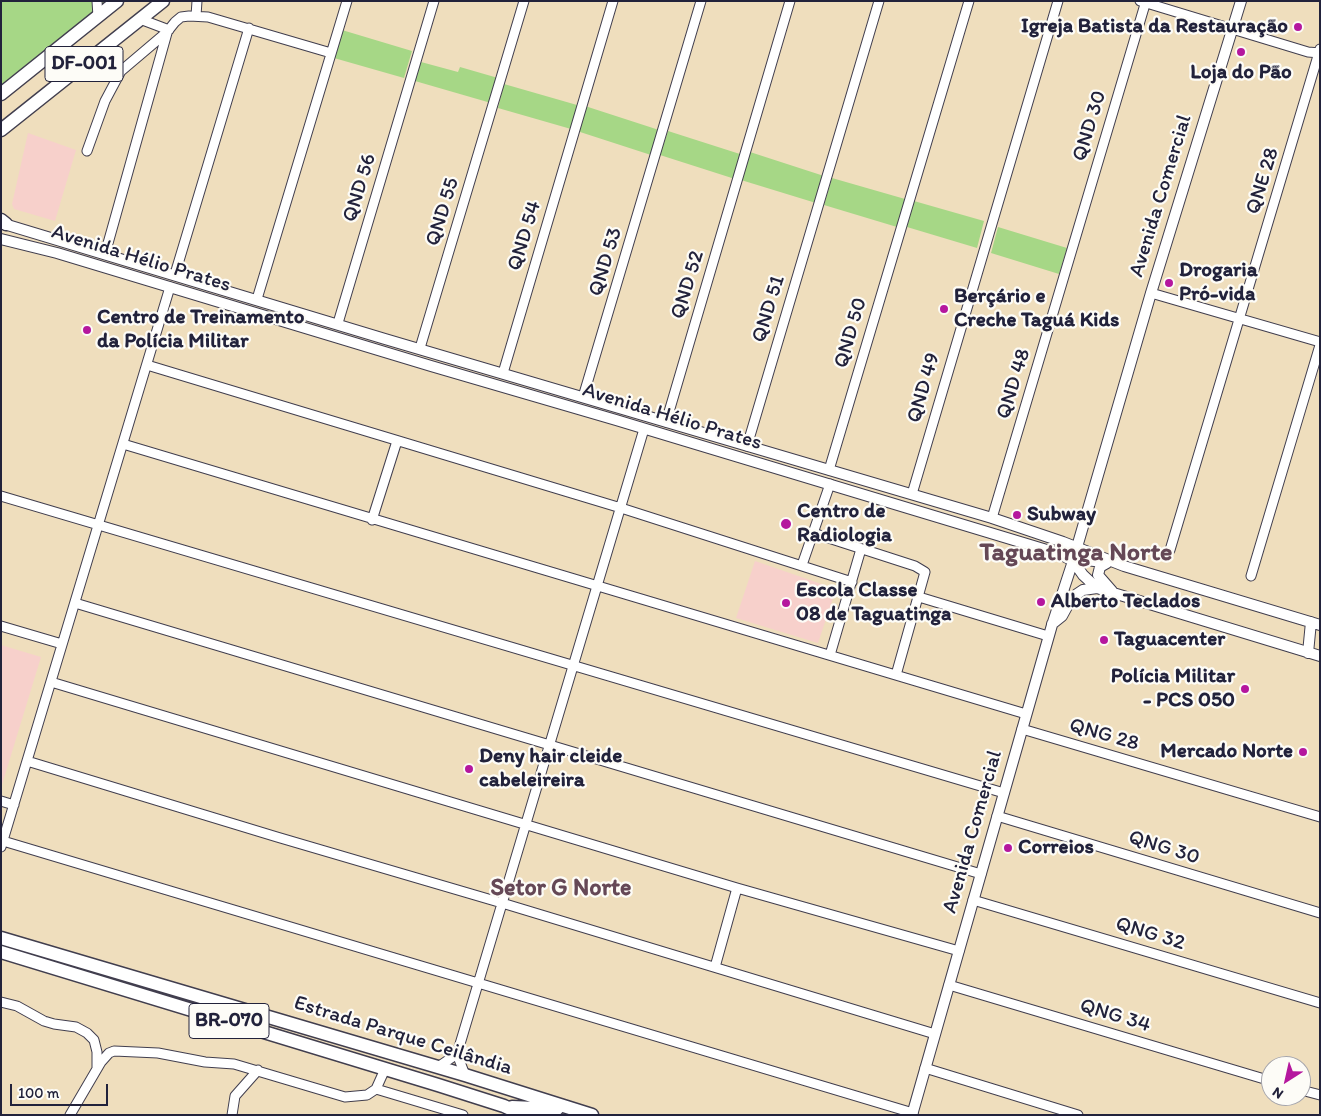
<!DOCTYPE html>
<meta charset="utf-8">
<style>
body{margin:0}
#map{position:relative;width:1321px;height:1116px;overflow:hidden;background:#efdebd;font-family:Itim,sans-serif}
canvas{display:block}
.frame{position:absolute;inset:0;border:2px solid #22223b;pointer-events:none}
.north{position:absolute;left:1261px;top:1056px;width:50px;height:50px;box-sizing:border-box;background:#fdfcf7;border:1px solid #a5a5ac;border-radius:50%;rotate:215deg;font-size:14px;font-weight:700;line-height:20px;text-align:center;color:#22223b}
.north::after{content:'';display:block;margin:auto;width:18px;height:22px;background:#b5179e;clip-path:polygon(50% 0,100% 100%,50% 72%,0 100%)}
.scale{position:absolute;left:10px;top:1084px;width:98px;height:22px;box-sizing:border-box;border:2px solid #22223b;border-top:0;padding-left:6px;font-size:15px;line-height:18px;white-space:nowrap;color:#22223b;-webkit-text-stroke:4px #fdfcf7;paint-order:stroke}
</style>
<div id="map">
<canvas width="1321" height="1116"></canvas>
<div class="frame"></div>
<div class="north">N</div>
<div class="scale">100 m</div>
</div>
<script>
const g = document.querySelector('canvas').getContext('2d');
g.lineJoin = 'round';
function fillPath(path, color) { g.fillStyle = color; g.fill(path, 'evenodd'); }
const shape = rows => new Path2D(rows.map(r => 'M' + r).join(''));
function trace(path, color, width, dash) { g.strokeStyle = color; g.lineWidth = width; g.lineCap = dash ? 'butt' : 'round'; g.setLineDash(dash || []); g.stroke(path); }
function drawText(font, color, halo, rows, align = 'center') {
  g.font = font + ' Itim,sans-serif'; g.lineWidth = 4.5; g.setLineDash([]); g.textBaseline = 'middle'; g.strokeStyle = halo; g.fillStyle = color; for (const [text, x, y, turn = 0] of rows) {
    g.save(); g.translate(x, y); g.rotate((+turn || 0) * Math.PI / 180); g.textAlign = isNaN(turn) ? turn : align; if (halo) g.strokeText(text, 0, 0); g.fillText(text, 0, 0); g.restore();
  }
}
fillPath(shape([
 [28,133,76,150,55,221,14,209,12,204],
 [755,561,836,589,818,643,736,618],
 [1,645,41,657,1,788]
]), '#f7d0cb');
fillPath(shape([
 [1,1,106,1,1,85],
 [342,30,412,51,404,78,334,58],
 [421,62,458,72,460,67,498,78,491,103,415,81],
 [504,84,577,105,571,129,498,108],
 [585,106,659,130,651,155,577,131],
 [668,131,743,155,735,179,660,155],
 [750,152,824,176,816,203,741,180],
 [832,178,905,199,897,227,824,205],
 [914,201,984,221,977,248,907,227],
 [998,227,1067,248,1059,274,991,253]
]), '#a6d786');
const minor = shape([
 [97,1,98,17],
 [1140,1,1308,52,1320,53],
 [196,16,197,1],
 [140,19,169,30],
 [87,151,105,101,121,71,167,32,175,22,181,17,189,16,208,17,331,53],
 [105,254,167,33],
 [175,274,249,28],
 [1151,293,1320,342],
 [257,299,347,1],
 [338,323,434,1],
 [420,348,524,1],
 [147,365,621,508,852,582],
 [503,373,613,1],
 [583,397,701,1],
 [666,422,790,1],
 [123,444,1026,714],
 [747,446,879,1],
 [829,470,969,1],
 [912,494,1058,1],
 [1,496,1004,793],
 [992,518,1146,1],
 [372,520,397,441],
 [813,533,915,566,925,572,896,675],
 [1170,550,1320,49],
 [802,565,830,484],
 [1251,576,1320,345],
 [919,597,1048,636],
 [75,603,981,874],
 [1,626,62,644],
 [830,655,861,549],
 [51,682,737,888,959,951],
 [1022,729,1320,817],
 [27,761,277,837,502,903,935,1034],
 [1,801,14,805],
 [997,816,1320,913],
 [3,841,913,1113],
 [1,847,170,287],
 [973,900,1320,1003],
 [715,967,737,888],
 [949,985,1271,1081],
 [1,1002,17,1006,44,1021,54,1024,76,1027,87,1033,94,1040,97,1052,97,1067],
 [438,1067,457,1054],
 [925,1068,1078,1115],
 [465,1075,457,1054,644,429],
 [376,1089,463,1115],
 [1301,1090,1320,1095],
 [70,1115,101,1062,109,1053,114,1051,158,1053,205,1062,234,1064,345,1097,367,1095,376,1089,385,1069],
 [232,1115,235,1096,258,1070]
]);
const major = shape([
 [1,223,385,339,992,518,1063,542,1124,566,1320,625],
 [1,239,57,253,431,366,616,420,1060,554,1073,561,1083,575,1097,588,1320,656],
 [1077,547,1151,293,1241,1],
 [1073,561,1086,560,1103,562],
 [1107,563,1100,567,1098,575,1112,591],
 [1052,624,1062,616,1068,605,1077,594,1083,590,1097,588],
 [1308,653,1311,622],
 [912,1115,1052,625,1073,561]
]);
const highway = shape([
 [1,94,117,1],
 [1,130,163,1],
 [1,220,6,224],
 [1,938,465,1075,592,1115],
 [1,952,438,1085,504,1106,523,1115],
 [512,1107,557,1109]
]);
trace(minor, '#413e4e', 11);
trace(major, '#413e4e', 12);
trace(highway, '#413e4e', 15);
trace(minor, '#fff', 9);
trace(major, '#fff', 10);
trace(highway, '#fff', 12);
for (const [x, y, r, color] of [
 [1298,27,5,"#b5179e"],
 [1241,52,5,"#b5179e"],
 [1169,283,5,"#b5179e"],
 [944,309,5,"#b5179e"],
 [87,330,5,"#b5179e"],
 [1017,515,5,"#b5179e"],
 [786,524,6,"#b5179e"],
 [1041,602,5,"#b5179e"],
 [786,603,5,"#b5179e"],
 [1104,640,5,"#b5179e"],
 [1245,689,5,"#b5179e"],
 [1303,752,5,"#b5179e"],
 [469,769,5,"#b5179e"],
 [1008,848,5,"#b5179e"]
]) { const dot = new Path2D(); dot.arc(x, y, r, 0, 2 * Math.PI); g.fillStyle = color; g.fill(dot); trace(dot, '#fdfcf7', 2); }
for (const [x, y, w] of [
 [84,64,78],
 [229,1021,80]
]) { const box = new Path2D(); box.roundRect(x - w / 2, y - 17.5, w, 35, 4); g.fillStyle = '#fdfcf7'; g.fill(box); trace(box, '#22223b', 1); }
drawText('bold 20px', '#22223b', null, [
 ["DF-001",84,64],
 ["BR-070",229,1021]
]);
drawText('bold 21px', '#22223b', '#fdfcf7', [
 ["Igreja Batista da Restauração",1288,27,"right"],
 ["Loja do Pão",1241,73,"center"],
 ["Drogaria",1179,271],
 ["Pró-vida",1179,295],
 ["Berçário e",954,297],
 ["Creche Taguá Kids",954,321],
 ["Centro de Treinamento",97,318],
 ["da Polícia Militar",97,342],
 ["Centro de",797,512],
 ["Radiologia",797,536],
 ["Subway",1027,515],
 ["Escola Classe",796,591],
 ["08 de Taguatinga",796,615],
 ["Alberto Teclados",1051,602],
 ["Taguacenter",1114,640],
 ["Polícia Militar",1235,677,"right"],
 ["- PCS 050",1235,701,"right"],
 ["Mercado Norte",1293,752,"right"],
 ["Deny hair cleide",479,757],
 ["cabeleireira",479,781],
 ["Correios",1018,848]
], 'left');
drawText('21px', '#22223b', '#fdfcf7', [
 ["QND 30",1090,126,-73],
 ["QNE 28",1263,181,-73],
 ["QND 56",360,188,-73],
 ["Avenida Comercial",1161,196,-73],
 ["QND 55",443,212,-73],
 ["QND 54",525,236,-73],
 ["Avenida Hélio Prates",141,259,17],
 ["QND 53",606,262,-73],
 ["QND 52",688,285,-73],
 ["QND 51",769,309,-73],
 ["QND 50",851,333,-74],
 ["QND 48",1014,384,-73],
 ["QND 49",924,388,-74],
 ["Avenida Hélio Prates",672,417,17],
 ["QNG 28",1104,735,16],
 ["Avenida Comercial",973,832,-74],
 ["QNG 30",1164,848,17],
 ["QNG 32",1150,934,17],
 ["QNG 34",1115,1016,17],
 ["Estrada Parque Ceilândia",403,1036,17]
]);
drawText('bold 24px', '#654856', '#fdfcf7', [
 ["Setor G Norte",561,889]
]);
drawText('bold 26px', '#654856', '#fdfcf7', [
 ["Taguatinga Norte",1076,553]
]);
</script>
